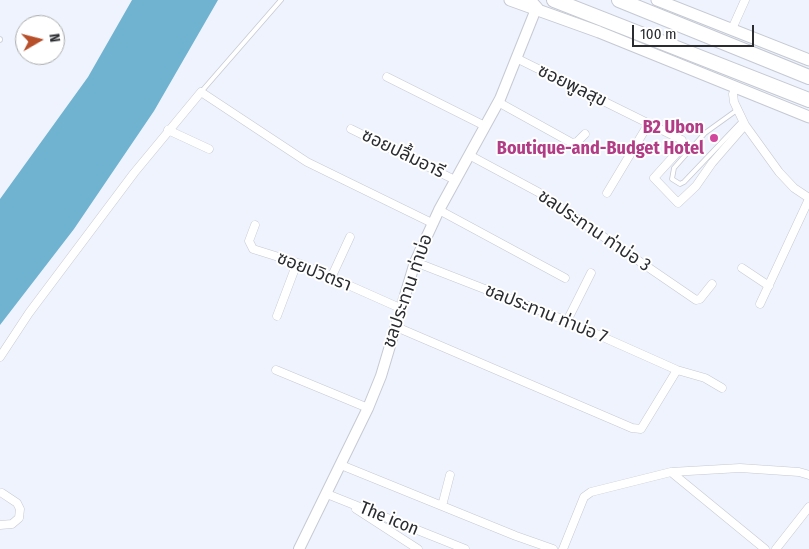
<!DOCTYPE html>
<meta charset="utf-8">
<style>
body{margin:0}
#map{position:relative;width:809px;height:549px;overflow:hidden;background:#eef3fd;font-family:"Fira Sans Condensed",sans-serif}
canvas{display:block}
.north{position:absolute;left:15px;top:15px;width:50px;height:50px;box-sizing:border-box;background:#fff;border:1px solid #aaabac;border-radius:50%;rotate:82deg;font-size:14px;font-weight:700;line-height:20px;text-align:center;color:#2a2c30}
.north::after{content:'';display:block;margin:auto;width:18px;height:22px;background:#b74f2a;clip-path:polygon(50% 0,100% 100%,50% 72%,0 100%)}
.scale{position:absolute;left:632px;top:25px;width:122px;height:22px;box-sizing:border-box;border:2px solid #2a2c30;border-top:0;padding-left:6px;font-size:15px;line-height:18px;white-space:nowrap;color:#2a2c30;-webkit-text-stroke:4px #fff;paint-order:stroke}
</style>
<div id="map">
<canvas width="809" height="549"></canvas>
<div class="north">N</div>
<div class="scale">100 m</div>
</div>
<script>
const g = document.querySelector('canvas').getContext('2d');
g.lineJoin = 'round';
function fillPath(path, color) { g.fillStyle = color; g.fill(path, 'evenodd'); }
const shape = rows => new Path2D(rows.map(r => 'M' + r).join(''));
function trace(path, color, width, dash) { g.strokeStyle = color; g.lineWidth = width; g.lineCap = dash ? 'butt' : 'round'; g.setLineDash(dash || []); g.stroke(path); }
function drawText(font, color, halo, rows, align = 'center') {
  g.font = font + ' "Fira Sans Condensed","Noto Sans Thai",sans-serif'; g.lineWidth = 4; g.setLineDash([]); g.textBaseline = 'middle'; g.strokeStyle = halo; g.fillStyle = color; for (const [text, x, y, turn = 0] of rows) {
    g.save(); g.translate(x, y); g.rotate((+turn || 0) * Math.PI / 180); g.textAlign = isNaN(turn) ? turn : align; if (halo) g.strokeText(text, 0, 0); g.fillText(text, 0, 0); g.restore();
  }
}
fillPath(shape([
 [132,0,218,0,154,111,74,229,0,325,0,199,88,77]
]), '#70b3d0');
const service = shape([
 [0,39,0,40],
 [201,92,281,0],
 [737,110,705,133,674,168,672,179,680,184,684,182,743,120]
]);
const minor = shape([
 [732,29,745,0],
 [516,58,682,140,682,147,654,178,678,203,696,186,712,163,745,125],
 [387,77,485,126],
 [736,87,733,94,734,102,745,125,779,172,794,188,809,198],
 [498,102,572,143,577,142,585,134],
 [351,129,455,180],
 [168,130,209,149],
 [469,155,538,192,696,300,700,299,712,284],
 [607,193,649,123],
 [439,210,565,278],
 [255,225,249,241,253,249,301,264,400,308],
 [415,262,567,321,677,370,705,378,722,388],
 [742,268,769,286],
 [331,278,350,237],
 [760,304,809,199],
 [277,316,297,263],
 [567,321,591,273],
 [394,326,632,428,641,429,677,370],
 [0,357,29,313,134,173,201,92,307,162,432,223],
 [276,370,368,408],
 [341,465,516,536,553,549],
 [671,472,765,549],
 [327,494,465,549],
 [442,506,450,475],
 [356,509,418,549],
 [0,525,12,524,19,518,20,509,17,503,2,493],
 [563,549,584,497,591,492,671,472,740,468,799,472,809,475],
 [776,549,809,507]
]);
const tertiary = shape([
 [299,549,368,408,381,376,415,262,439,210,500,99,536,9]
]);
const secondary = shape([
 [510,0,599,32,809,117],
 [657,0,809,60]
]);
const trunk = shape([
 [528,0,536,9],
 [554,0,809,100],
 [619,0,809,77]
]);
trace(service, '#c5c9d3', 5.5);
trace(minor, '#c5c9d3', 9);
trace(tertiary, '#c5c9d3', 12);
trace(secondary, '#c5c9d3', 13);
trace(trunk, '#c5c9d3', 16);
trace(service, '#fff', 4);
trace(minor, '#fff', 8);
trace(tertiary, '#fff', 10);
trace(secondary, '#fff', 11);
trace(trunk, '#fff', 14);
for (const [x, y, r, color] of [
 [714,138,5,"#d1479c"]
]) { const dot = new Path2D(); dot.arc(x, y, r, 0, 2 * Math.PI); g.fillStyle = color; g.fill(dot); trace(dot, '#fff', 2); }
drawText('18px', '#2a2c30', '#fff', [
 ["ซอยพูลสุข",572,86,26],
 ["ซอยปลื้มอารี",403,154,26],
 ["ชลประทาน ท่าบ่อ 3",594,231,34],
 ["ซอยปวิตรา",314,272,22],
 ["ชลประทาน ท่าบ่อ",408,291,-71],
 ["ชลประทาน ท่าบ่อ 7",546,314,22],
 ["The icon",389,519,22]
]);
drawText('bold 18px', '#b23c85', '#fff', [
 ["B2 Ubon",704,128],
 ["Boutique-and-Budget Hotel",704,149]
], 'right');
</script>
